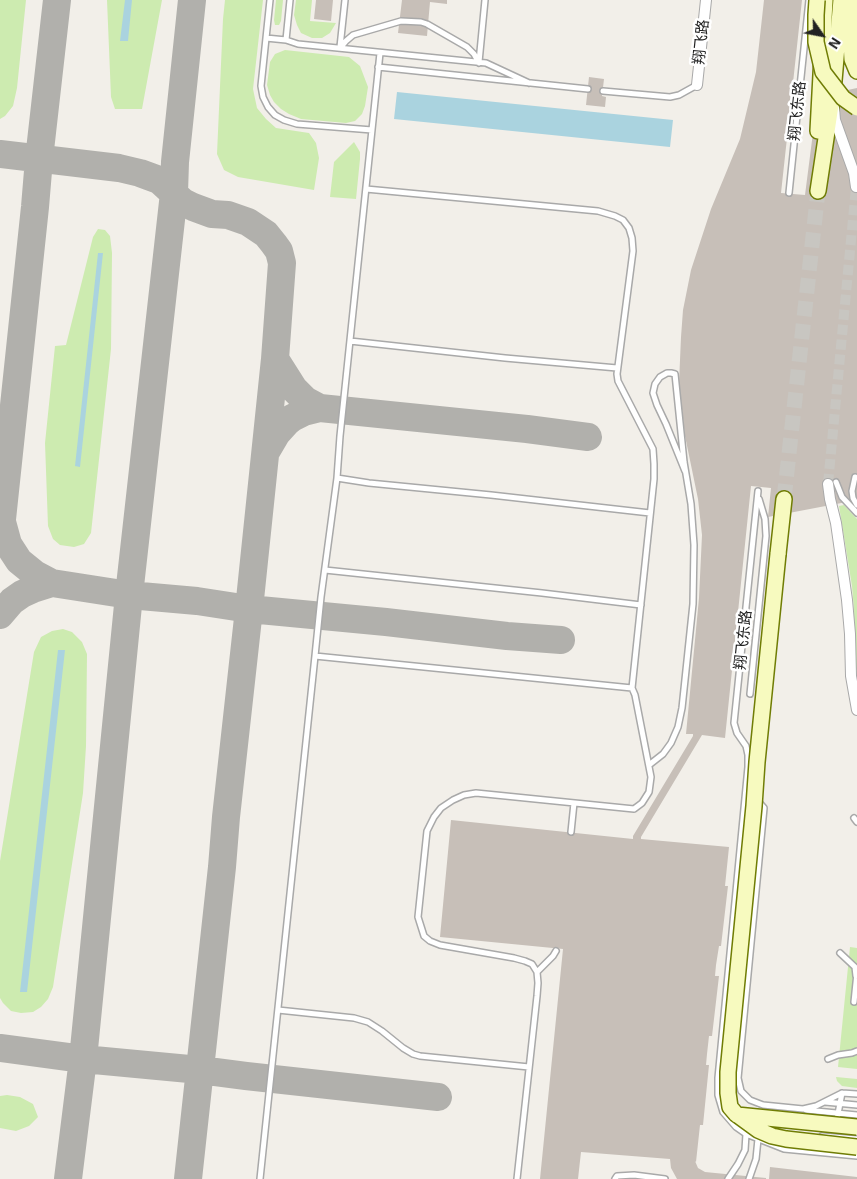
<!DOCTYPE html>
<meta charset="utf-8">
<style>
body{margin:0}
#map{position:relative;width:857px;height:1179px;overflow:hidden;background:#f2efe9;font-family:"Exo 2",sans-serif}
canvas{display:block}
.north{position:absolute;left:797px;top:10px;width:50px;height:50px;-webkit-text-stroke:4px #fff;paint-order:stroke;rotate:123deg;font-size:14px;font-weight:700;line-height:20px;text-align:center;color:#222}
.north::after{content:'';display:block;margin:auto;width:18px;height:22px;background:#222;clip-path:polygon(50% 0,100% 100%,50% 72%,0 100%)}
</style>
<div id="map">
<canvas width="857" height="1179"></canvas>
<div class="north">N</div>
</div>
<script>
const g = document.querySelector('canvas').getContext('2d');
g.lineJoin = 'round';
function fillPath(path, color) { g.fillStyle = color; g.fill(path, 'evenodd'); }
const shape = rows => new Path2D(rows.map(r => 'M' + r).join(''));
function trace(path, color, width, dash) { g.strokeStyle = color; g.lineWidth = width; g.lineCap = dash ? 'butt' : 'round'; g.setLineDash(dash || []); g.stroke(path); }
function drawText(font, color, halo, rows, align = 'center') {
  g.font = font + ' "Exo 2","Noto Sans SC",sans-serif'; g.lineWidth = 5; g.setLineDash([]); g.textBaseline = 'middle'; g.strokeStyle = halo; g.fillStyle = color; for (const [text, x, y, turn = 0] of rows) {
    g.save(); g.translate(x, y); g.rotate((+turn || 0) * Math.PI / 180); g.textAlign = isNaN(turn) ? turn : align; if (halo) g.strokeText(text, 0, 0); g.fillText(text, 0, 0); g.restore();
  }
}
fillPath(shape([
 [0,0,26,0,17,88,13,106,5,116,0,119],
 [107,0,162,0,142,109,115,109,111,97],
 [225,0,263,0,253,89,257,108,266,119,276,128,309,133,316,143,319,158,314,190,238,177,224,170,217,154,223,19],
 [276,0,283,0,281,21,279,25,275,25,274,20],
 [296,0,312,0,310,21,336,23,330,33,322,38,312,38,301,33,297,25,294,15],
 [285,50,349,57,360,66,368,87,365,106,362,114,355,121,346,123,301,119,289,114,281,109,274,102,270,95,267,85,270,62,275,54],
 [354,142,360,152,360,159,356,199,330,197,334,162],
 [98,229,105,230,110,236,112,253,111,349,91,533,84,544,74,547,60,545,53,539,48,526,45,443,55,346,66,345,93,237],
 [844,505,857,519,857,675,855,661,854,609,852,586,839,506],
 [63,629,72,632,82,642,87,654,86,746,83,793,53,987,48,999,41,1007,33,1012,21,1013,11,1011,3,1003,0,998,0,861,34,652,41,637,52,631],
 [850,947,857,948,857,1069,838,1067],
 [836,1077,857,1079,857,1088,842,1086,837,1081],
 [7,1095,20,1097,33,1104,38,1117,29,1126,16,1131,0,1128,0,1096]
]), '#cdebb0');
fillPath(shape([
 [125,0,132,0,128,41,120,41],
 [397,92,673,120,670,147,394,119],
 [98,253,103,253,80,467,75,466],
 [58,650,65,650,27,992,20,992]
]), '#aad3df');
trace(shape([
 [0,154,119,168,140,173,159,180,183,202,193,207,212,214,228,215,248,222,266,234,274,244,279,251,282,263,275,359,249,609,226,817,222,867,188,1179],
 [275,359,294,389,305,400,320,408],
 [267,450,277,433,287,422,292,418,304,412,320,408,527,429,588,437],
 [2,522,8,544,19,561,35,574,52,583],
 [0,538,35,207,39,159,57,0],
 [0,615,12,601,22,594,33,589,52,583,129,595,197,601,249,609,386,622,507,636,561,640],
 [0,1048,83,1059,200,1070,246,1076,438,1097],
 [68,1179,83,1059,129,595,174,193,175,162,192,0]
]), '#b1b0ac', 28);
fillPath(shape([
 [316,0,333,0,331,21,314,19],
 [402,0,447,0,447,4,430,2,427,36,398,33],
 [764,0,802,0,781,193,805,195,815,117,843,91,857,88,857,500,768,517,771,488,751,486,725,738,702,735,641,837,641,839,729,847,725,886,728,886,721,946,719,946,716,965,715,976,719,976,712,1036,709,1036,707,1054,706,1065,709,1065,703,1125,700,1125,696,1162,695,1161,698,1168,705,1172,766,1178,766,1179,677,1179,671,1168,670,1159,581,1152,578,1179,540,1179,563,949,440,937,451,820,633,839,633,836,693,736,693,734,686,734,699,598,702,535,698,499,685,436,679,383,681,337,683,310,691,270,711,209,740,139,756,72],
 [589,77,604,79,602,96,606,97,605,107,586,105],
 [770,1167,857,1177,857,1179,769,1179]
]), '#c7bfb8');
trace(shape([
 [828,484,856,187]
]), '#c8c6c1', 10, [10, 5]);
trace(shape([
 [784,499,818,191]
]), '#c8c6c1', 15, [15, 8]);
const service = shape([
 [270,0,261,86,263,97,268,107,275,115,284,120,297,124,372,130],
 [266,38,286,40,298,44,486,63,529,83],
 [286,40,290,0],
 [340,47,345,0],
 [340,48,346,41,353,35,401,21,421,22,427,24,467,47,474,54,479,63],
 [380,53,340,436,337,478,321,597,315,656,632,688,635,695,651,777,649,792,642,803,634,809,476,793,464,795,453,800,441,808,434,817,427,831,418,917,424,936,430,941,440,945,514,958,525,961,532,964,537,972,538,983,537,996,517,1179],
 [479,62,485,0],
 [378,67,588,89],
 [603,91,670,97,679,95,697,85],
 [366,189,598,211,615,216,623,220,629,228,632,238,633,251,617,374,618,381,653,449,654,464,654,479,632,688],
 [789,193,809,0],
 [350,341,505,358,617,368],
 [855,477,852,491,853,498,857,505],
 [337,478,369,483,491,495,650,513],
 [836,482,842,497,857,513],
 [758,491,734,723,737,733,746,746,748,755,748,767,718,1078,718,1095,723,1112,736,1127,746,1134,784,1149,857,1156],
 [325,570,542,593,641,605],
 [750,694,766,536,765,519,759,499],
 [649,765,663,754,671,743,678,727,682,708,693,604,694,545,691,504,684,462,675,374,671,373,667,373,660,377,655,384,653,393,657,405,666,424,685,471],
 [757,800,764,808,738,1078,741,1091,750,1100,763,1105,803,1109,816,1106,842,1093,857,1094],
 [854,818,857,822],
 [571,832,574,803],
 [840,953,855,967,856,976],
 [537,972,553,956,556,951],
 [854,1002,857,973],
 [278,1010,354,1018,368,1022,382,1031,403,1048,413,1054,420,1056,529,1067],
 [828,1059,838,1055,852,1053,857,1051],
 [825,1102,857,1105],
 [806,1110,857,1115],
 [836,1124,842,1093],
 [822,1136,857,1139],
 [260,1179,315,656],
 [615,1179,617,1176,634,1175,665,1179],
 [728,1179,738,1164,745,1150,746,1134],
 [749,1179,756,1159,758,1139]
]);
const minor = shape([
 [697,85,706,0],
 [834,108,835,120,854,173,856,187],
 [828,484,830,499,836,523,847,600,850,634,851,676,857,710]
]);
const secondary = shape([
 [855,0,851,43,852,59,857,71],
 [818,131,825,0],
 [818,191,833,92,841,0],
 [778,554,784,499]
]);
trace(service, '#a9a9a9', 8);
trace(minor, '#a9a9a9', 12);
trace(secondary, '#707d05', 18);
trace(service, '#fff', 5);
trace(minor, '#fff', 10);
trace(secondary, '#f7fabf', 15);
const secondaryBridge = shape([
 [817,0,816,15,816,42,823,72,843,98,857,108],
 [778,554,757,762,754,806,728,1072,728,1093,730,1107,736,1114,758,1130,772,1136,786,1139,857,1147],
 [737,1115,857,1127]
]);
trace(secondaryBridge, '#707d05', 18, []);
trace(secondaryBridge, '#f7fabf', 15);
drawText('15px', '#222', '#fff', [
 ["翔飞路",701,42,-84],
 ["翔飞东路",797,111,-84],
 ["翔飞东路",743,640,-84]
]);
</script>
